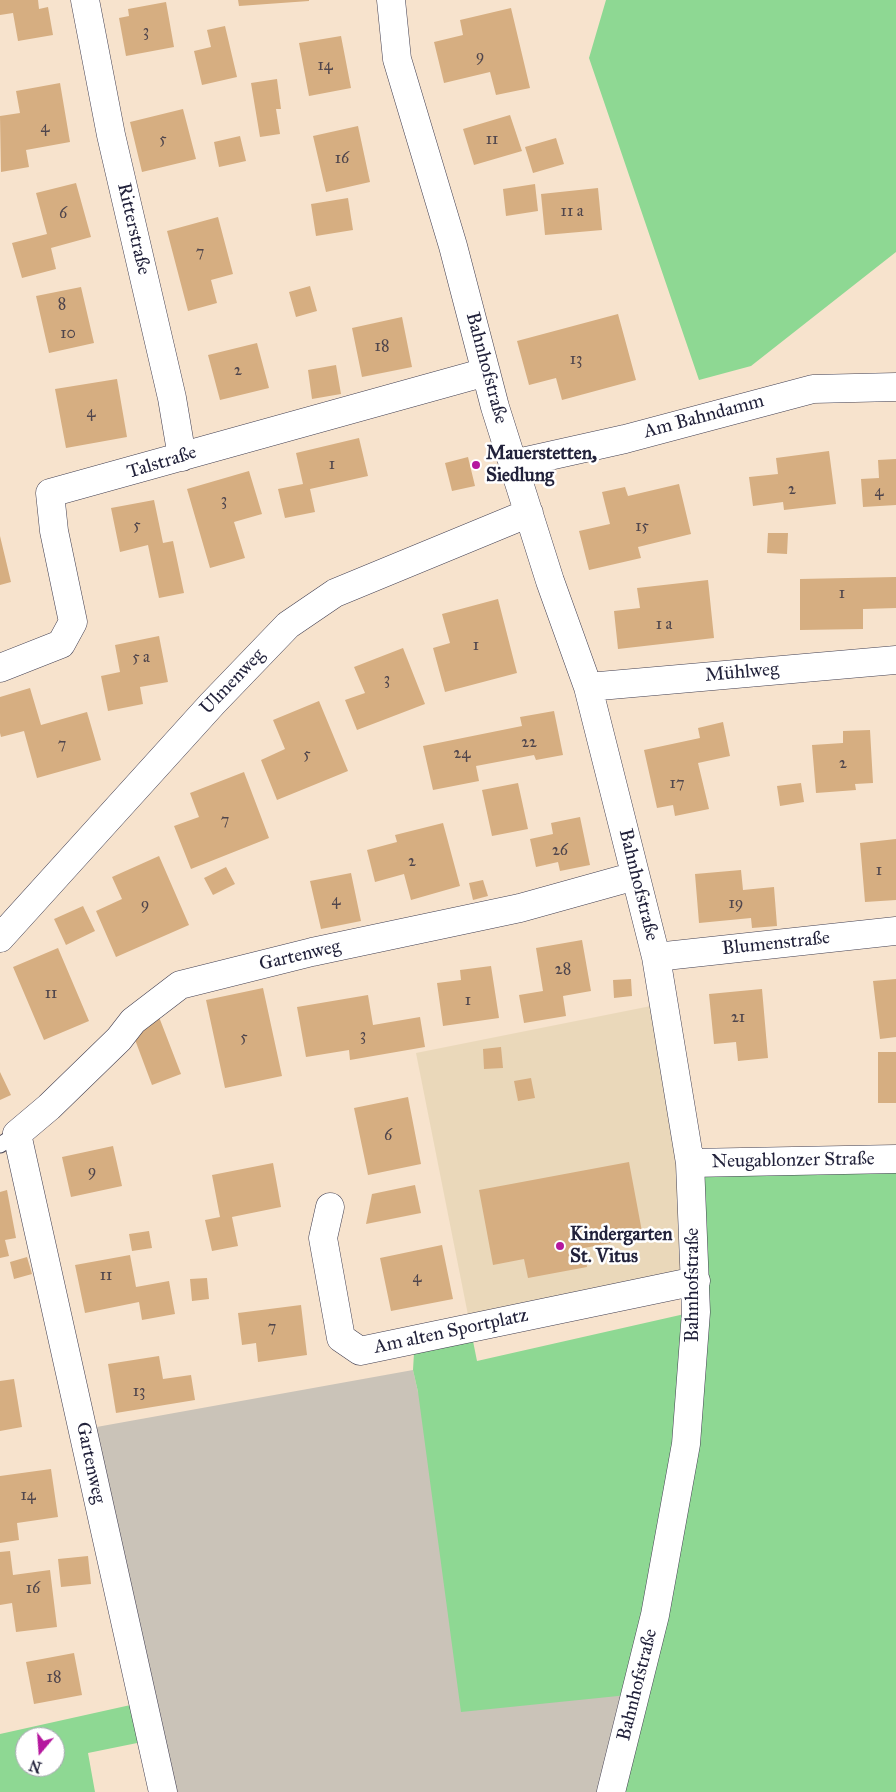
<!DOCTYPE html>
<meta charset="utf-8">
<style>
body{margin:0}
#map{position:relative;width:896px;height:1792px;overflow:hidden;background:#f7e3cd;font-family:"IM FELL Great Primer",serif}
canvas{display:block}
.north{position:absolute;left:15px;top:1727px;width:50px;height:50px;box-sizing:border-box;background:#fff;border:1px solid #a7a7b1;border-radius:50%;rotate:198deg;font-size:14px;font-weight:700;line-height:20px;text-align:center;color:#22223b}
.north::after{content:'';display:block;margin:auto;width:18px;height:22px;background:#b5179e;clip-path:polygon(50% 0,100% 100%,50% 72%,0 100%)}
</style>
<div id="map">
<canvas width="896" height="1792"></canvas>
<div class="north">N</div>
</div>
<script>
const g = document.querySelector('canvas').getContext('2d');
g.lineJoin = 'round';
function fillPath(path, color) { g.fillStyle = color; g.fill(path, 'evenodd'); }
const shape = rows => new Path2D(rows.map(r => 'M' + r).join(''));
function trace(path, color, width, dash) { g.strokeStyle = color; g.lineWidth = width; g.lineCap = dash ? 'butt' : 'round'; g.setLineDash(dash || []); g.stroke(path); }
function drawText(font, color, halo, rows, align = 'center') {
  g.font = font + ' "IM FELL Great Primer",serif'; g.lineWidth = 5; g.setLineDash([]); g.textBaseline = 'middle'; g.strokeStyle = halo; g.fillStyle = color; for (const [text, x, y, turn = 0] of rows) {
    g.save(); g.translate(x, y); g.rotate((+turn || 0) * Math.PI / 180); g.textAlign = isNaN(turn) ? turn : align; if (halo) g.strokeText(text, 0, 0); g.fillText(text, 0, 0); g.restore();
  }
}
fillPath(shape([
 [656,1005,681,1162,685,1274,468,1315,416,1053]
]), '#ead8ba');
fillPath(shape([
 [413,1370,418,1392,628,1695,604,1792,169,1792,91,1428]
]), '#cac3b8');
fillPath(shape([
 [606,0,896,0,896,252,751,366,699,380,589,58],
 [896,1169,896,1792,625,1792,667,1618,699,1172],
 [689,1313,679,1443,628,1695,461,1712,418,1392,413,1370,414,1353,473,1341,477,1361],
 [135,1704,142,1742,88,1753,95,1792,0,1792,0,1734],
 [25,1737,55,1737,55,1767,25,1767]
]), '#8ed893');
fillPath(shape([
 [0,0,38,0,39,9,48,7,53,35,18,41,13,13,0,15],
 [238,0,309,0,309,1,239,6],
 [166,2,174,47,126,56,119,18,129,16,128,9],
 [511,8,530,88,496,95,490,72,444,83,434,42,463,35,460,20],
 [225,26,237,77,202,85,194,51,211,47,207,30],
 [341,36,351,88,309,96,299,43],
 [277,79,281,109,276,109,280,134,260,137,251,83],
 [60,83,70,142,26,150,29,167,1,172,0,116,20,113,16,91],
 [183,109,196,159,142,172,130,122],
 [510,115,522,151,474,165,463,129],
 [358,126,370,182,326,192,313,136],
 [240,136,246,161,219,167,214,142],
 [556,138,564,164,533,173,525,147],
 [76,183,91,237,51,248,56,269,22,278,12,243,47,234,36,193],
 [535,184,538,211,506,216,503,189],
 [598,188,602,230,545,235,541,194],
 [348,198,353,230,316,236,311,204],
 [218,217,233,274,211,280,217,303,188,311,167,231],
 [310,286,317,311,296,317,289,292],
 [81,287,94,343,49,353,36,296],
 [618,314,636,380,562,400,556,378,529,385,517,341],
 [402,317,412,367,362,377,352,328],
 [257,343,269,388,220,400,208,355],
 [336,365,341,394,312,399,308,370],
 [117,379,127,437,66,448,55,389],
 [359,438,368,476,310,489,315,512,285,518,278,489,303,484,296,453],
 [829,451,836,504,784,510,783,502,753,506,749,477,778,474,776,458],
 [468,457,475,486,452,491,445,463],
 [896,459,896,505,863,507,861,479,879,478,878,460],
 [249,471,262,514,234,522,245,558,210,568,187,489],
 [679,484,691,534,638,547,641,558,589,570,579,531,610,524,602,492,625,487,628,496],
 [154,500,163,543,173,541,184,593,159,598,148,545,120,552,111,508],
 [768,533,788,533,787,554,767,553],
 [0,536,11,582,0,585],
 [896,577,896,608,863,609,863,629,800,630,800,579],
 [708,580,714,638,618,649,614,611,640,608,637,588],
 [498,599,517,673,445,692,433,648,450,643,442,614],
 [159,636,168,682,140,687,143,704,108,711,101,676,120,672,115,645],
 [403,648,425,704,357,730,345,700,365,693,354,667],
 [30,688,41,725,87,712,101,760,37,778,24,731,1,737,0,733,0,697],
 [319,701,348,771,277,800,261,760,285,749,273,720],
 [554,711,563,755,536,760,534,755,476,766,479,781,433,790,423,746,522,726,520,717],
 [723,722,730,756,698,763,709,809,675,816,673,805,657,808,644,750,700,738,698,728],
 [870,730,873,783,855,784,856,790,816,793,812,745,843,743,843,731],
 [244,772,269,838,191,869,174,826,199,817,190,793],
 [518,783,528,829,492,836,482,790],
 [801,783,804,802,780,806,777,786],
 [580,817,590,865,560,871,558,862,536,867,530,839,553,834,551,823],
 [443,823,460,886,411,900,404,874,375,882,367,850,397,842,395,835],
 [896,839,896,900,865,902,860,843],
 [159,856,189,925,116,957,96,911,122,899,112,877],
 [226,867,235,884,213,895,204,878],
 [741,870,743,890,774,887,777,926,752,928,751,918,699,923,695,874],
 [351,873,361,921,321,929,310,881],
 [483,880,488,896,473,900,469,883],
 [83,906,95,931,66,945,54,919],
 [582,940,591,991,563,996,566,1016,524,1023,519,995,543,991,536,948],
 [58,948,89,1021,44,1040,13,967],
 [491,966,499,1018,443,1026,437,983,461,980,460,970],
 [631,979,632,996,614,998,613,980],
 [896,979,896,1037,880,1039,873,981],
 [263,988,282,1076,225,1088,206,1000],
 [762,989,768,1058,738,1061,736,1042,714,1044,709,994],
 [368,995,373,1025,420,1017,425,1047,350,1060,349,1050,306,1057,297,1007],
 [159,1017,181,1074,152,1085,134,1037],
 [501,1047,503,1068,484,1069,483,1049],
 [878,1052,896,1052,896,1103,878,1103],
 [0,1072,11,1095,0,1100],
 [531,1078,535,1098,518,1101,514,1081],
 [408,1097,421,1164,368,1175,354,1108],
 [113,1146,122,1186,71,1197,62,1157],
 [629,1162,643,1237,584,1248,587,1267,528,1278,524,1259,493,1265,479,1190],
 [273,1163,281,1207,232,1217,238,1246,212,1251,205,1220,220,1217,212,1175],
 [415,1185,421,1213,366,1224,372,1194],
 [7,1190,16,1238,5,1240,9,1256,0,1258,0,1192],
 [149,1231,152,1248,132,1251,129,1234],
 [442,1245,453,1299,391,1311,380,1258],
 [130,1255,136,1287,169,1281,175,1314,142,1320,139,1302,85,1313,75,1265],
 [27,1257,32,1274,14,1279,10,1262],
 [207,1278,209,1299,192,1301,190,1279],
 [301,1305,307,1355,258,1362,256,1343,242,1345,238,1313],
 [159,1356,163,1379,191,1375,195,1400,116,1413,108,1364],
 [14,1379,22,1427,0,1431,0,1381],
 [51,1469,58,1517,17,1523,19,1540,0,1543,0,1476],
 [10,1551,13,1575,50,1570,57,1627,16,1632,12,1603,0,1605,0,1552],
 [88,1556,91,1584,61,1587,58,1559],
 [74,1653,82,1695,34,1704,26,1662]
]), '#d6ae81');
const lane = shape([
 [0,1145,17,1134]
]);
const street = shape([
 [85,0,111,135,172,398,182,457],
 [391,0,397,59,453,246,495,407,550,581,588,687,656,957,690,1163,696,1312,686,1444,655,1615,611,1792],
 [513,464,625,439,813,389,896,387],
 [0,668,61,644,73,622,54,531,50,493,486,372],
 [588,687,896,660],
 [0,938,212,704,288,625,335,593,529,513],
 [656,957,896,931],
 [690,1163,896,1159],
 [330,1207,323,1238,341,1338,360,1351,696,1281],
 [163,1792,17,1134,49,1107,119,1039,133,1021,180,985,312,952,520,908,635,876]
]);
trace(lane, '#423f51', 17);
trace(street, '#423f51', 29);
trace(lane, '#fff', 15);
trace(street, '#fff', 28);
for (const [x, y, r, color] of [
 [476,465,5,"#b5179e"],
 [560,1246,5,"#b5179e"]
]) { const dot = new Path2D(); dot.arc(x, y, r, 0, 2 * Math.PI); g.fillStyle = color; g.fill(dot); trace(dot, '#fff', 2); }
drawText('16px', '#4f454c', null, [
 ["3",146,32],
 ["9",480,57],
 ["14",325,66],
 ["4",45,128],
 ["5",163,140],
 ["11",492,140],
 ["16",342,159],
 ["11 a",572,212],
 ["6",63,214],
 ["7",200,253],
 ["8",62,305],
 ["10",68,334],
 ["18",382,347],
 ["13",576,360],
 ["2",238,371],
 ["4",91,413],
 ["1",332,465],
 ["2",792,490],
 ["4",879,492],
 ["3",224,501],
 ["5",137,526],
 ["15",642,527],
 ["1",842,594],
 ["1 a",664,625],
 ["1",476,646],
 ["5 a",141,658],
 ["3",387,680],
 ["22",529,743],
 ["7",62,745],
 ["24",462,754],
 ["5",307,755],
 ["2",843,764],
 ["17",677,784],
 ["7",225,821],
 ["26",560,851],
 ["2",412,862],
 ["1",879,871],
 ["4",336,901],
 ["19",736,904],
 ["9",145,905],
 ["28",563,970],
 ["11",51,994],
 ["1",468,1001],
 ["21",738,1018],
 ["3",363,1036],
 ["5",244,1038],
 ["6",388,1136],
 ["9",92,1172],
 ["11",106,1276],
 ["4",417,1278],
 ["7",272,1328],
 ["13",139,1392],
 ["14",28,1496],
 ["16",33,1589],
 ["18",54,1678]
]);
drawText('19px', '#22223b', '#fff', [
 ["Ritterstraße",133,229,77],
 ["Bahnhofstraße",486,368,75],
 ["Am Bahndamm",704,417,-15],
 ["Talstraße",162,463,-17],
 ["Mühlweg",742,673,-5],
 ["Ulmenweg",233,682,-46],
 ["Bahnhofstraße",638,885,76],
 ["Blumenstraße",776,944,-6],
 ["Gartenweg",300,956,-13],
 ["Neugablonzer Straße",793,1161,-1],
 ["Bahnhofstraße",693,1285,-90],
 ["Am alten Sportplatz",451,1332,-12],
 ["Gartenweg",90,1463,78],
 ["Bahnhofstraße",638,1685,-76]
]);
drawText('bold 19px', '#22223b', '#fff', [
 ["Mauerstetten,",486,454],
 ["Siedlung",486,476],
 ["Kindergarten",570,1235],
 ["St. Vitus",570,1257]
], 'left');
</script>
